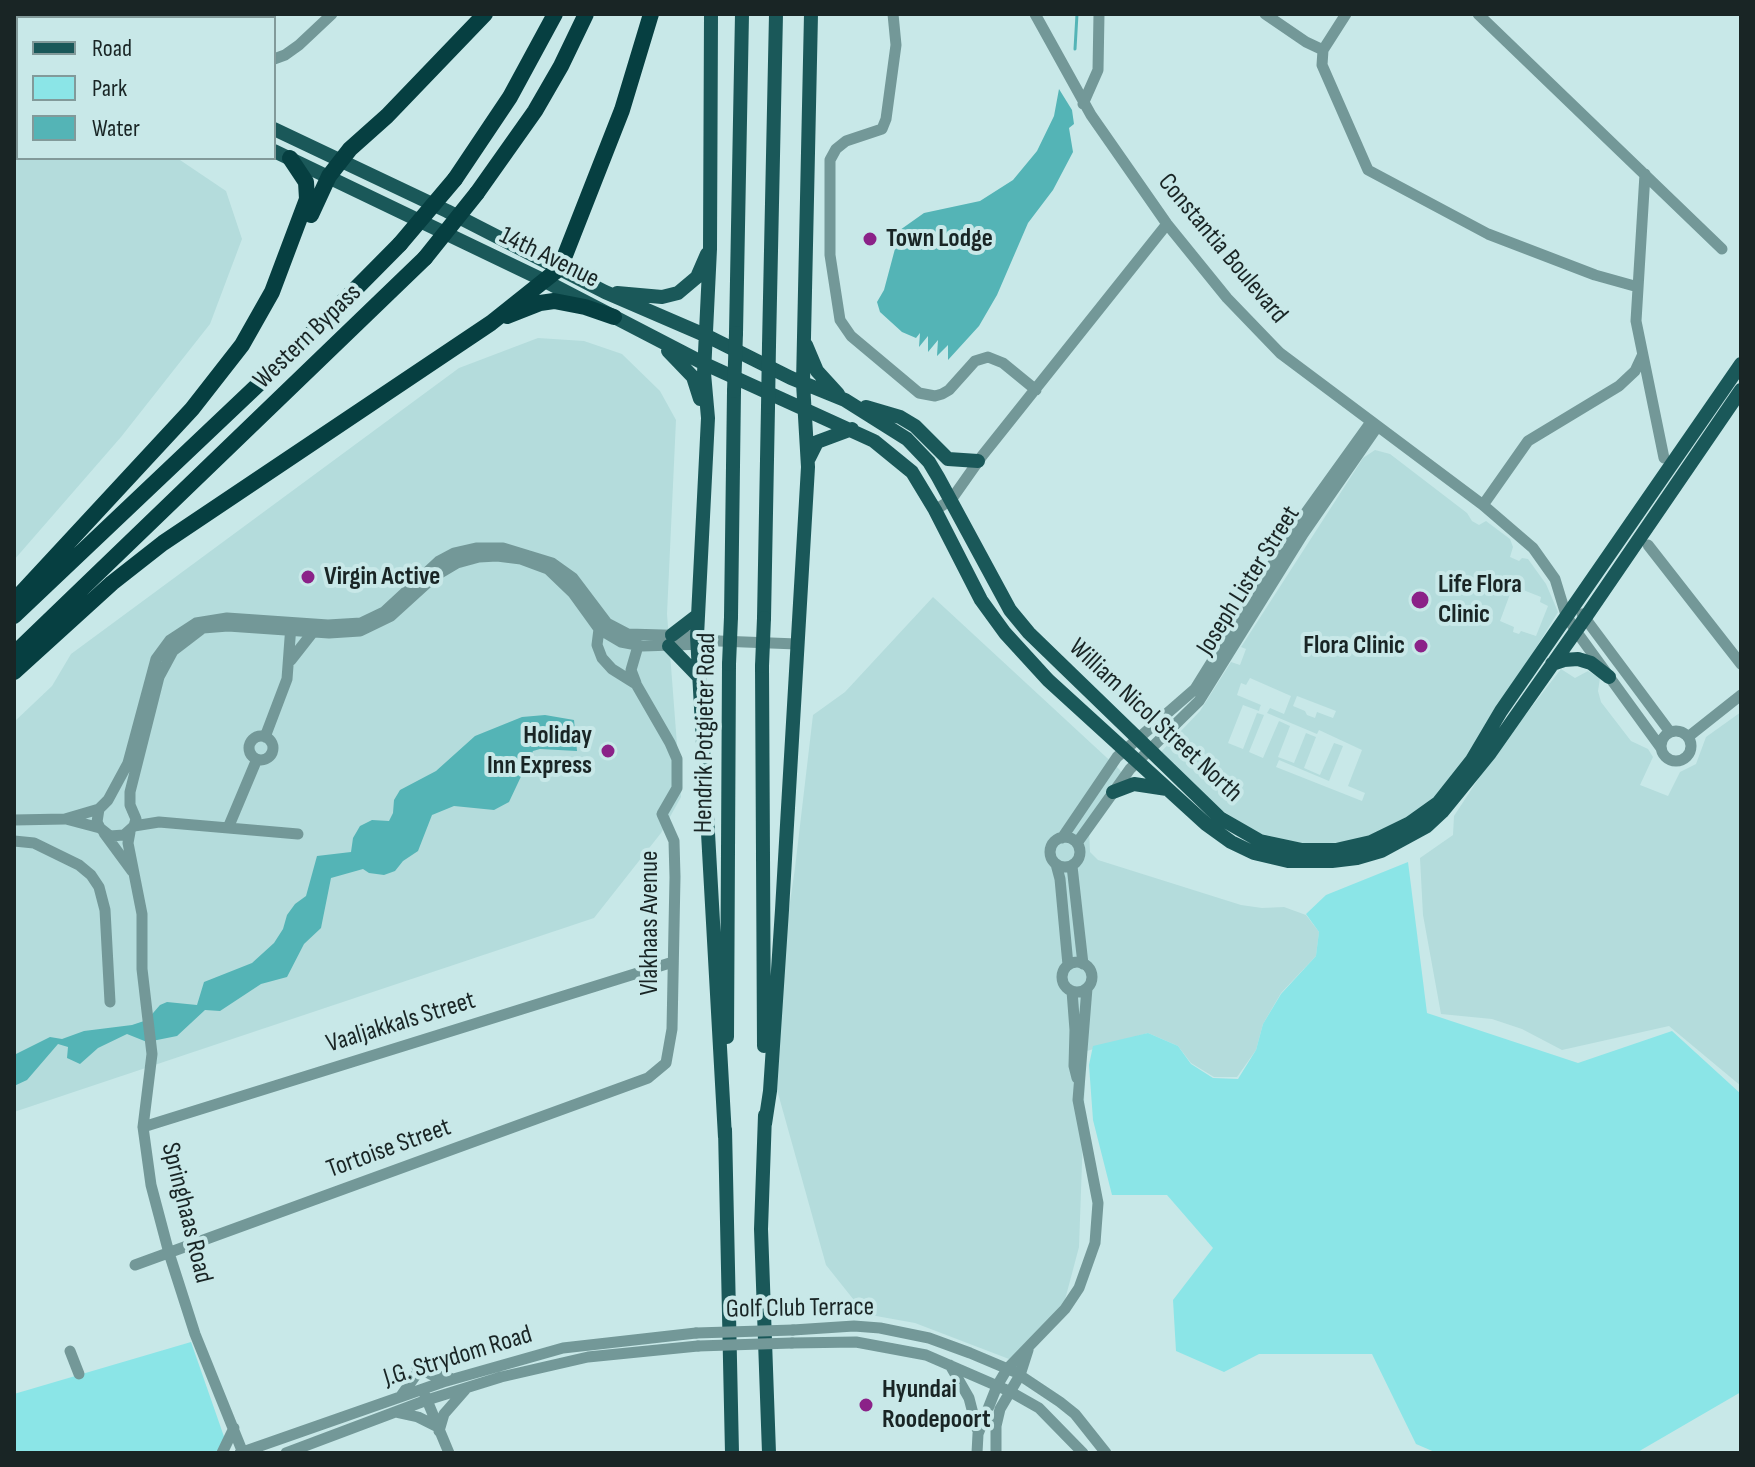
<!DOCTYPE html>
<style>
body{margin:0}
#map{position:relative;width:1755px;height:1467px;overflow:hidden;background:#c8e8e8;font-family:"Sofia Sans Condensed",sans-serif}
canvas{display:block}
.frame{position:absolute;inset:0;border:16px solid #192525;pointer-events:none}
.legend{position:absolute;left:16px;top:16px;width:260px;height:144px;box-sizing:border-box;background:#c8e8e8;border:2px solid #829a9a;margin:0;padding:10px 14px;list-style:none;font-size:24px;color:#192525}
.legend li{display:flex;align-items:center;gap:16px;height:40px}
.legend b{width:40px;border:2px solid #829a9a}
</style>
<div id="map">
<canvas width="1755" height="1467"></canvas>
<div class="frame"></div>
<ul class="legend">
<li><b style="height:10px;background:#1a5859"></b>Road</li>
<li><b style="height:22px;background:#8be5e7"></b>Park</li>
<li><b style="height:22px;background:#54b4b6"></b>Water</li>
</ul>
</div>
<script>
const g = document.querySelector('canvas').getContext('2d');
g.lineJoin = 'round';
function fillPath(path, color) { g.fillStyle = color; g.fill(path, 'evenodd'); }
const shape = rows => new Path2D(rows.map(r => 'M' + r).join(''));
function trace(path, color, width, dash) { g.strokeStyle = color; g.lineWidth = width; g.lineCap = dash ? 'butt' : 'round'; g.setLineDash(dash || []); g.stroke(path); }
function drawText(font, color, halo, rows, align = 'center') {
  g.font = font + ' "Sofia Sans Condensed",sans-serif'; g.lineWidth = 8; g.setLineDash([]); g.textBaseline = 'middle'; g.strokeStyle = halo; g.fillStyle = color; for (const [text, x, y, turn = 0] of rows) {
    g.save(); g.translate(x, y); g.rotate((+turn || 0) * Math.PI / 180); g.textAlign = isNaN(turn) ? turn : align; if (halo) g.strokeText(text, 0, 0); g.fillText(text, 0, 0); g.restore();
  }
}
fillPath(shape([
 [14,53,18,55,18,158,177,158,226,191,242,239,210,324,121,437,14,560],
 [538,338,584,341,622,354,660,391,676,420,667,614,681,797,661,833,594,918,14,1112,14,722,52,686,71,654,459,368],
 [1375,450,1390,454,1467,513,1472,521,1479,525,1486,521,1510,539,1513,547,1510,557,1519,561,1522,558,1528,559,1546,584,1558,612,1465,763,1438,796,1396,825,1352,842,1304,844,1258,833,1215,806,1159,754,1200,711,1231,662,1240,665,1246,649,1241,647,1363,458],
 [1513,586,1541,597,1540,602,1548,606,1536,636,1521,631,1519,634,1513,632,1514,627,1500,621],
 [1250,678,1291,696,1284,714,1270,708,1267,713,1317,734,1319,730,1362,750,1348,786,1365,793,1362,801,1276,767,1279,760,1329,781,1343,746,1334,743,1320,775,1304,768,1316,737,1306,733,1294,763,1278,757,1290,726,1279,721,1263,758,1249,752,1264,715,1257,713,1243,749,1228,743,1243,705,1259,711,1260,707,1261,705,1237,695,1241,683,1246,685],
 [1297,696,1336,711,1333,718,1317,712,1315,718,1307,715,1305,711,1293,706],
 [933,597,1119,769,1127,780,1089,829,1090,852,1098,860,1241,905,1262,908,1284,907,1306,915,1319,932,1316,956,1281,993,1263,1024,1256,1050,1237,1077,1214,1077,1191,1063,1178,1046,1148,1033,1080,1053,1085,1079,1079,1247,1062,1311,1009,1359,915,1323,865,1314,826,1265,774,1079,777,992,795,868,813,715,845,692],
 [1561,669,1575,678,1588,671,1600,678,1598,691,1601,702,1631,741,1648,749,1653,757,1640,785,1668,796,1680,772,1696,764,1706,737,1741,712,1741,1086,1669,1026,1562,1050,1522,1029,1492,1019,1441,1014,1423,915,1420,858,1453,835,1454,816,1492,758]
]), '#b4dcdc');
fillPath(shape([
 [1408,862,1427,1013,1578,1063,1672,1031,1741,1094,1741,1392,1636,1453,1437,1453,1416,1444,1372,1354,1259,1354,1224,1372,1176,1351,1173,1300,1213,1248,1167,1195,1112,1195,1093,1120,1089,1065,1093,1046,1148,1033,1178,1046,1191,1064,1213,1078,1238,1079,1256,1050,1263,1024,1281,994,1316,956,1319,932,1306,914,1326,895],
 [191,1342,229,1451,223,1453,14,1453,14,1394]
]), '#8be5e7');
fillPath(shape([
 [1059,89,1072,110,1074,124,1069,128,1073,152,1053,190,1028,223,997,295,979,326,948,360,948,345,937,356,938,340,928,352,928,336,919,347,920,333,916,338,902,332,880,312,877,302,884,290,900,230,924,213,980,201,1013,180,1037,151,1054,116],
 [545,715,574,720,577,751,540,749,533,751,509,802,494,810,454,806,432,815,418,851,403,861,395,871,384,875,369,873,363,869,331,878,321,928,304,944,287,977,261,984,220,1011,205,1010,177,1036,147,1042,127,1034,98,1048,80,1064,67,1058,68,1047,58,1044,27,1080,14,1086,14,1055,50,1037,62,1039,84,1031,132,1025,147,1020,160,1005,167,1002,197,1005,204,982,252,963,274,943,283,929,287,915,295,904,306,896,317,856,351,852,353,838,360,826,372,820,389,821,393,813,394,800,400,790,436,771,475,736,522,717]
]), '#54b4b6');
trace(shape([
 [1075,49,1077,14]
]), '#54b4b6', 3);
trace(shape([
 [148,14,157,18],
 [893,14,896,45,886,119,882,129,846,141,836,149,830,160,830,255,840,320,851,336,919,393,935,396,942,394,949,390,975,361,988,357,1003,363,1036,390],
 [1035,14,1091,115,1167,224,1227,298,1280,353,1483,505,1533,548,1555,579,1566,615,1576,631,1661,748],
 [1265,14,1306,42,1323,50],
 [1346,14,1323,50,1322,65,1368,170,1488,234,1595,275,1638,287],
 [1478,14,1722,249],
 [274,59,285,55,299,45,332,14],
 [1083,104,1098,70,1099,14],
 [1645,174,1636,321,1664,458],
 [1483,505,1528,441,1619,386,1635,371,1642,356],
 [935,510,951,500,982,456,1167,224],
 [1648,545,1741,664],
 [1582,614,1670,732],
 [291,660,313,632],
 [636,683,631,670,638,646],
 '1661 746a15 15 0 1 1 30 0a15 15 0 1 1-30 0Z',
 '249 748a12 12 0 1 1 24 0a12 12 0 1 1-24 0Z',
 [265,737,287,679,291,625],
 [1688,737,1741,695],
 [99,809,97,822,100,828,110,836,124,835,134,826,136,819,130,805,130,792,159,677,173,651,203,628,228,626,329,633,360,631,391,616,435,576,457,563,479,557,497,556,521,559,548,569,573,593,599,629,621,642,642,646,706,644],
 [66,819,100,828],
 [14,820,65,819,99,809,108,800,128,763,156,659,170,640,196,623,227,618,328,625,361,623,384,612,439,561,454,553,476,548,503,548,552,563,573,578,607,623,628,634,697,636,719,641,797,644],
 [134,826,159,822,298,834],
 [228,828,257,759],
 [130,832,128,843,142,914,142,969,152,1054,143,1127,151,1185,169,1253,195,1334,243,1453],
 [104,833,132,871],
 '1050 852a15 15 0 1 1 30 0a15 15 0 1 1-30 0Z',
 [1062,838,1117,757,1195,689,1297,525,1371,422],
 [14,841,34,843,79,865,91,875,99,887,105,910,110,1002],
 [1077,843,1130,769,1199,701,1303,534,1377,427],
 [1056,864,1060,879,1068,965],
 [1072,866,1083,964],
 '1062 977a15 15 0 1 1 30 0a15 15 0 1 1-30 0Z',
 [1072,991,1075,1030,1074,1066,1077,1078],
 [143,1127,673,962],
 [135,1265,648,1078,666,1063,672,1029,675,877,674,841,662,814,677,788,677,759,670,743,636,684,612,669,602,658,597,645,599,629],
 [793,1330,854,1326,880,1328,929,1338,970,1353,1015,1372,1060,1402,1075,1414,1106,1453],
 [792,1343,856,1342,926,1355,1009,1391,1039,1408,1083,1453],
 [70,1351,79,1374],
 [950,1365,969,1398,977,1429],
 [417,1367,432,1375,450,1378],
 [424,1393,449,1453],
 [401,1396,418,1372],
 [395,1412,418,1417,438,1427],
 [439,1431,444,1414,465,1390],
 [222,1453,234,1428],
 [240,1453,443,1382,563,1348,696,1333],
 [286,1453,427,1400,501,1377,588,1357,698,1346],
 [977,1453,978,1434,997,1386,1007,1369,1065,1309,1079,1288,1095,1243,1098,1203,1078,1100,1087,988],
 [996,1453,996,1426,1000,1409,1020,1375,1028,1350]
]), '#739898', 11);
trace(shape([
 [31,14,39,18],
 [711,14,710,249,704,373,708,418,697,636,725,1137],
 [14,30,18,32],
 [274,129,447,211,605,292,707,336,791,378,845,400,907,439,929,462,938,477,1010,610,1029,633,1220,818,1260,841,1302,850,1336,850,1371,842,1410,823,1438,803,1472,760,1501,711,1741,364],
 [274,151,545,281,705,364,874,441,912,472,935,510,981,600,1005,633,1048,680,1206,824,1231,842,1254,853,1288,861,1332,861,1357,858,1381,851,1427,826,1442,812,1490,753,1585,618,1741,390],
 [617,293,662,297,678,293,697,277,707,254],
 [736,333,742,14],
 [769,345,776,14],
 [806,345,817,371,838,394],
 [668,351,693,377,700,399],
 [866,407,900,417,915,426,948,459,978,461],
 [809,458,817,442,852,429],
 [731,617,734,391],
 [764,618,768,407],
 [672,635,698,615],
 [669,646,699,677],
 [1552,664,1564,660,1578,659,1591,663,1609,677],
 [762,666,764,1046],
 [1113,792,1134,784,1167,789],
 [727,1037,729,664],
 [765,1115,761,1229,769,1453],
 [765,1124,770,1091,782,910,808,467,803,383,811,14],
 [725,1129,732,1453]
]), '#1a5859', 14);
trace(shape([
 [455,179,510,97,555,14],
 [477,193,535,111,561,66,586,14],
 [311,215,329,176,350,149,387,116,485,14],
 [507,316,540,303,554,301,585,307,614,317],
 [14,601,192,409,242,345,272,292,307,199,306,182,290,158],
 [14,616,302,343,400,244],
 [14,654,425,258],
 [14,672,112,583,163,543,491,323,560,268,622,110,651,14]
]), '#063f41', 16);
trace(shape([
 [696,1333,793,1330],
 [698,1346,792,1343]
]), '#739898', 11);
trace(shape([
 [734,391,736,333],
 [768,407,769,345],
 [729,664,731,617],
 [762,666,764,618]
]), '#1a5859', 14);
trace(shape([
 [400,244,455,179],
 [425,258,477,193]
]), '#063f41', 16);
for (const [x, y, r, color] of [
 [870,239,8,"#8b2288"],
 [308,577,8,"#8b2288"],
 [1420,600,10,"#8b2288"],
 [1421,646,8,"#8b2288"],
 [608,751,8,"#8b2288"],
 [866,1405,8,"#8b2288"]
]) { const dot = new Path2D(); dot.arc(x, y, r, 0, 2 * Math.PI); g.fillStyle = color; g.fill(dot); trace(dot, '#c8e8e8', 3); }
drawText('bold 26px', '#192525', '#c8e8e8', [
 ["Town Lodge",886,239],
 ["Virgin Active",324,577],
 ["Life Flora",1438,585],
 ["Clinic",1438,615],
 ["Flora Clinic",1405,646,"right"],
 ["Holiday",592,736,"right"],
 ["Inn Express",592,766,"right"],
 ["Hyundai",882,1390],
 ["Roodepoort",882,1420]
], 'left');
drawText('26px', '#192525', '#c8e8e8', [
 ["Constantia Boulevard",1222,249,50],
 ["14th Avenue",549,258,26],
 ["Western Bypass",308,337,-44],
 ["Joseph Lister Street",1249,581,-58],
 ["William Nicol Street North",1155,721,43],
 ["Hendrik Potgieter Road",706,733,-89],
 ["Vlakhaas Avenue",650,923,-90],
 ["Vaaljakkals Street",401,1023,-17],
 ["Tortoise Street",389,1149,-20],
 ["Springhaas Road",186,1213,76],
 ["Golf Club Terrace",800,1309,-1],
 ["J.G. Strydom Road",458,1357,-17]
]);
</script>
